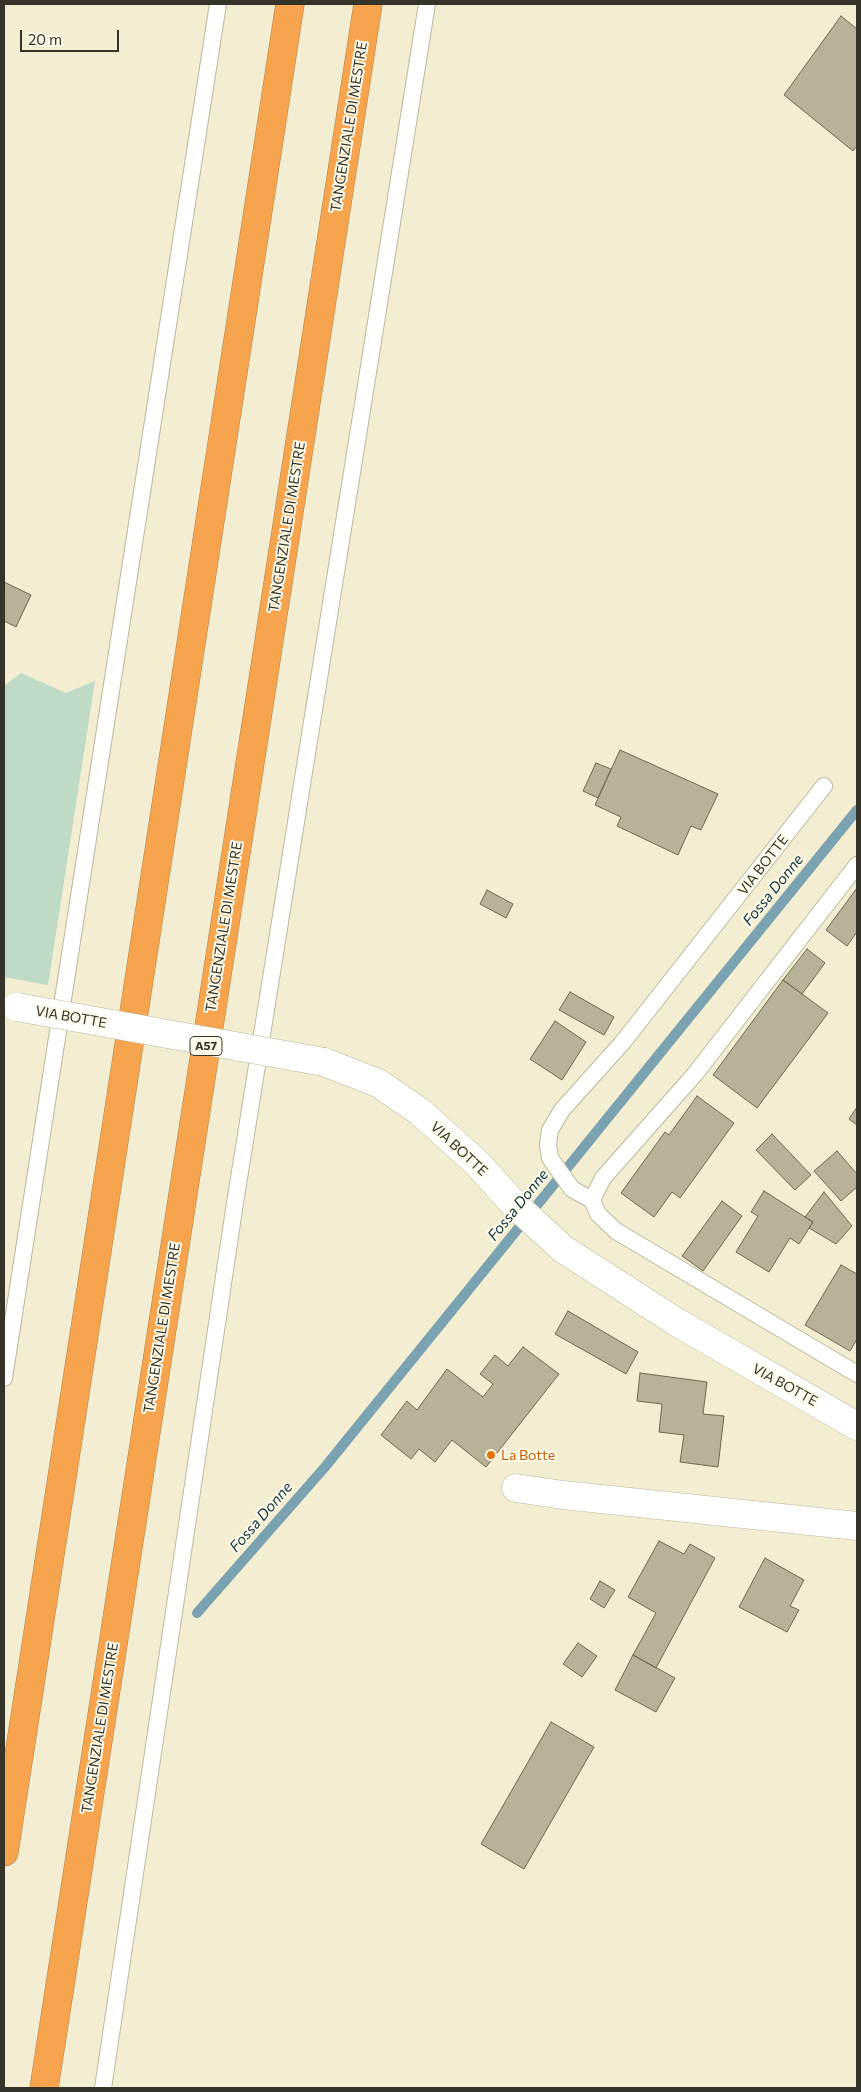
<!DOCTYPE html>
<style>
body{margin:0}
#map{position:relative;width:861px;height:2092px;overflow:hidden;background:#f3edd1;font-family:Commissioner,sans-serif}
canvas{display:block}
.frame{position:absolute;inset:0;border:5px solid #363429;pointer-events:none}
.scale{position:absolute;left:20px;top:30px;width:99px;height:22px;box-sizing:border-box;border:2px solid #363429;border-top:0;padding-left:6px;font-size:15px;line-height:18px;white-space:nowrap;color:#363429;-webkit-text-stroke:4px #fefae9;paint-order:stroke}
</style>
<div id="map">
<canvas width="861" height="2092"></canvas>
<div class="frame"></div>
<div class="scale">20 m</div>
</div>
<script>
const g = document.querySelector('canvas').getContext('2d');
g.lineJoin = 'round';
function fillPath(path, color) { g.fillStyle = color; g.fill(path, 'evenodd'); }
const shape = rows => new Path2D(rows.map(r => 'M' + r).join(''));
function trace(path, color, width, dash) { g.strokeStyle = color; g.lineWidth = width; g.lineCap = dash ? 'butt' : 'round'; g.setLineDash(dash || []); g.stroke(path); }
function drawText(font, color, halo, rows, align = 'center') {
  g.font = font + ' Commissioner,sans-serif'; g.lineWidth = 4; g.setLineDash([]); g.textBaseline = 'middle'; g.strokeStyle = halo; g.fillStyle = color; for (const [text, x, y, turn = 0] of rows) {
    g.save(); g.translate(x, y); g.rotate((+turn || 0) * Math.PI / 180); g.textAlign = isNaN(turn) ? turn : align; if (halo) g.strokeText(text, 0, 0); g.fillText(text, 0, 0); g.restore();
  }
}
fillPath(shape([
 [21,673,66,693,95,681,48,985,4,977,4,686]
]), '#bfdbc6');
trace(shape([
 [197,1613,325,1467,857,810]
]), '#7ba2b1', 10);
const building = shape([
 [841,16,857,29,857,146,853,151,784,95,841,16],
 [4,582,31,595,16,627,4,621,4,582],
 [620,750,718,794,701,830,691,826,678,855,617,826,621,817,595,805,620,750],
 [596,763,611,769,598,798,583,791,596,763],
 [857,888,857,932,847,946,826,930,857,888],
 [487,890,513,904,506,918,480,904,487,890],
 [807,949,825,963,802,994,783,980,807,949],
 [783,980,828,1013,757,1108,713,1075,783,980],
 [570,992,614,1017,604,1035,559,1010,570,992],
 [555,1021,586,1042,562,1080,530,1059,555,1021],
 [697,1096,734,1123,680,1198,672,1192,654,1217,621,1193,665,1132,669,1135,697,1096],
 [857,1107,857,1125,849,1119,857,1107],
 [772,1134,811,1175,795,1190,756,1150,772,1134],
 [837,1151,857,1174,857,1187,841,1201,814,1171,837,1151],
 [764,1191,813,1222,799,1244,790,1238,769,1272,736,1252,758,1216,751,1212,764,1191],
 [824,1192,852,1226,836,1244,809,1228,813,1222,805,1217,824,1192],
 [722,1201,742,1216,703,1271,682,1256,722,1201],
 [841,1265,857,1274,857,1339,850,1351,805,1325,841,1265],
 [568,1311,638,1352,626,1374,555,1334,568,1311],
 [523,1347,559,1374,486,1467,452,1440,435,1462,419,1449,411,1459,381,1435,407,1401,417,1410,447,1369,483,1397,493,1384,480,1374,495,1355,508,1366,523,1347],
 [640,1373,707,1382,703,1414,724,1416,718,1467,680,1462,684,1435,659,1432,662,1404,637,1401,640,1373],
 [659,1541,684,1554,690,1544,715,1558,656,1668,633,1655,656,1613,628,1597,659,1541],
 [765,1558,804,1580,790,1606,799,1610,787,1632,739,1607,765,1558],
 [600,1581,615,1590,604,1608,590,1599,600,1581],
 [578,1643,597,1656,582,1677,563,1664,578,1643],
 [633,1655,675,1678,656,1712,615,1690,633,1655],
 [551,1722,594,1747,524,1869,481,1844,551,1722]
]);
fillPath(building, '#b8b298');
trace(building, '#6e6850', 1);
const service = shape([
 [857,865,695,1074,603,1178,592,1200,598,1214,616,1231,857,1374],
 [592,1200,572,1189,550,1158,548,1145,550,1130,562,1110,623,1042,824,786],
 [4,1378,218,4],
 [103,2088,235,1203,427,4]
]);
const minor = shape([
 [516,1488,563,1495,857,1526]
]);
const tertiary = shape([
 [324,1062,378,1083,419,1111,477,1163,514,1204,563,1249,678,1323,857,1426]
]);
const motorway = shape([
 [4,1852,290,4],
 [44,2088,368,4]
]);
trace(service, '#beb79d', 18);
trace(minor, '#beb79d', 29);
trace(tertiary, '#beb79d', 29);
trace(motorway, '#b37d42', 29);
trace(service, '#fff', 16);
trace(minor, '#fff', 28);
trace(tertiary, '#fff', 28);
trace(motorway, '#f7a44f', 28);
const tertiaryBridge = shape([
 [17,1007,324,1062]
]);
trace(tertiaryBridge, '#beb79d', 29, []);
trace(tertiaryBridge, '#fff', 28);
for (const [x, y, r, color] of [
 [491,1455,5,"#e8710a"]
]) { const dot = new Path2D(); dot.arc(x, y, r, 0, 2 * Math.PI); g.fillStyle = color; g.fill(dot); trace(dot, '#fefae9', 2); }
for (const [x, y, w] of [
 [206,1046,32]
]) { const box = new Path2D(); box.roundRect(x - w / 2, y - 9.5, w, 19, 4); g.fillStyle = '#fefae9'; g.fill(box); trace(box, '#363429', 1); }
drawText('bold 12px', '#363429', null, [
 ["A57",206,1046]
]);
drawText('14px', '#363429', '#fefae9', [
 ["TANGENZIALE DI MESTRE",349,127,-81],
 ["TANGENZIALE DI MESTRE",287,527,-81],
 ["VIA BOTTE",763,865,-52],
 ["TANGENZIALE DI MESTRE",224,927,-81],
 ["VIA BOTTE",71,1017,10],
 ["VIA BOTTE",459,1149,43],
 ["TANGENZIALE DI MESTRE",162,1328,-81],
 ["VIA BOTTE",785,1385,29],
 ["TANGENZIALE DI MESTRE",100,1728,-81]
]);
drawText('14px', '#c56008', '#fefae9', [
 ["La Botte",501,1455]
], 'left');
drawText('italic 15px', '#0d333f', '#fefae9', [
 ["Fossa Donne",773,890,-51],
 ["Fossa Donne",518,1205,-51],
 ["Fossa Donne",261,1517,-49]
]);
</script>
